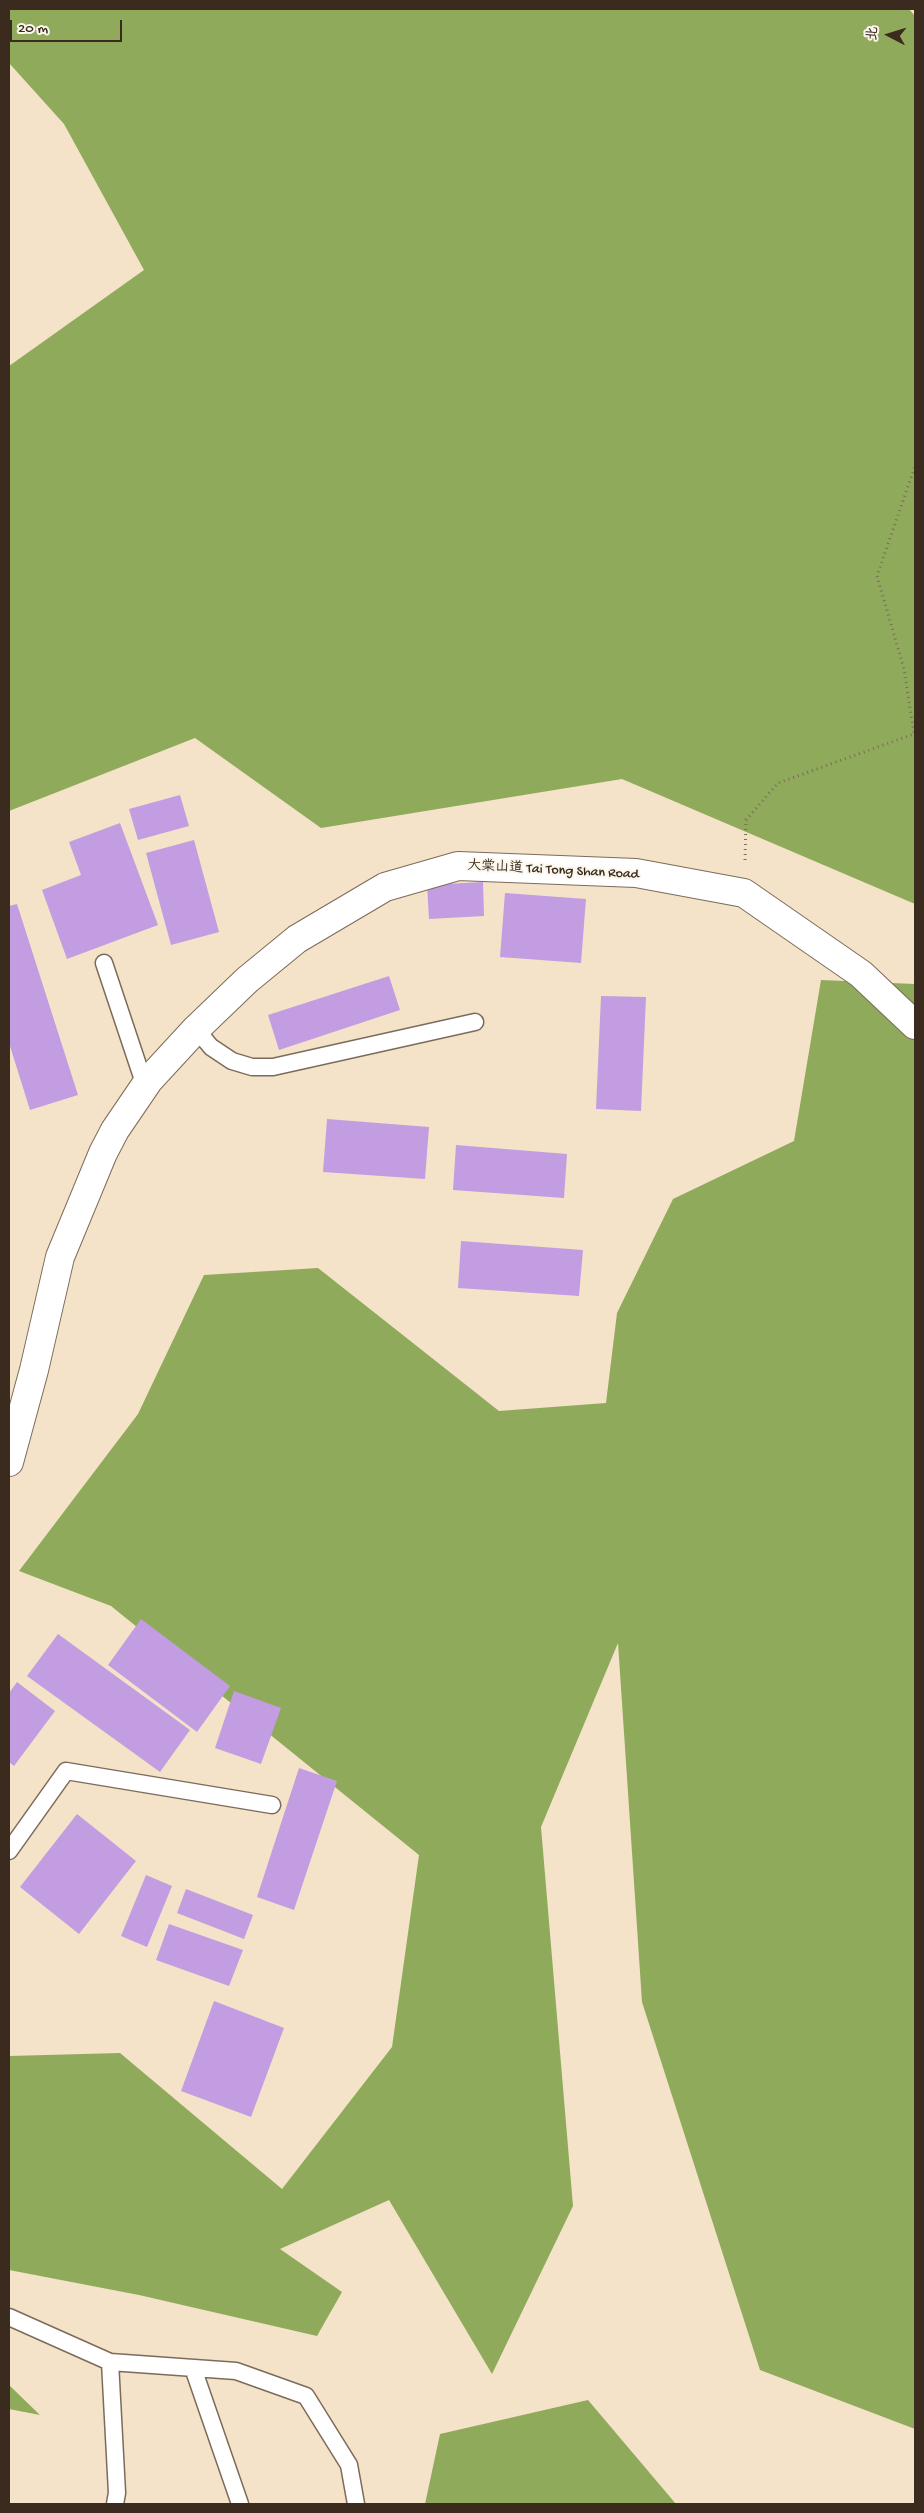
<!DOCTYPE html>
<meta charset="utf-8">
<style>
body{margin:0}
#map{position:relative;width:924px;height:2513px;overflow:hidden;background:#f4e3c8;font-family:"Gochi Hand","LXGW WenKai TC",sans-serif}
canvas{display:block}
.frame{position:absolute;inset:0;border:10px solid #3b2a1e;pointer-events:none}
.north{position:absolute;left:864px;top:10px;width:50px;height:50px;-webkit-text-stroke:4px #fbf7ec;paint-order:stroke;rotate:275deg;font-size:14px;font-weight:700;line-height:20px;text-align:center;color:#3b2a1e}
.north::after{content:'';display:block;margin:auto;width:18px;height:22px;background:#3b2a1e;clip-path:polygon(50% 0,100% 100%,50% 72%,0 100%)}
.scale{position:absolute;left:10px;top:20px;width:112px;height:22px;box-sizing:border-box;border:2px solid #3b2a1e;border-top:0;padding-left:6px;font-size:15px;line-height:18px;white-space:nowrap;color:#3b2a1e;-webkit-text-stroke:4px #fbf7ec;paint-order:stroke}
</style>
<div id="map">
<canvas width="924" height="2513"></canvas>
<div class="frame"></div>
<div class="north">北</div>
<div class="scale">20 m</div>
</div>
<script>
const g = document.querySelector('canvas').getContext('2d');
g.lineJoin = 'round';
function fillPath(path, color) { g.fillStyle = color; g.fill(path, 'evenodd'); }
const shape = rows => new Path2D(rows.map(r => 'M' + r).join(''));
function trace(path, color, width, dash) { g.strokeStyle = color; g.lineWidth = width; g.lineCap = dash ? 'butt' : 'round'; g.setLineDash(dash || []); g.stroke(path); }
function drawText(font, color, halo, rows, align = 'center') {
  g.font = font + ' "Gochi Hand","LXGW WenKai TC",sans-serif'; g.lineWidth = 4; g.setLineDash([]); g.textBaseline = 'middle'; g.strokeStyle = halo; g.fillStyle = color; for (const [text, x, y, turn = 0] of rows) {
    g.save(); g.translate(x, y); g.rotate((+turn || 0) * Math.PI / 180); g.textAlign = isNaN(turn) ? turn : align; if (halo) g.strokeText(text, 0, 0); g.fillText(text, 0, 0); g.restore();
  }
}
fillPath(shape([
 [9,9,909,9,915,16,915,904,622,779,321,828,195,738,9,811,9,366,144,270,64,124,9,63],
 [821,980,915,984,915,2429,760,2370,642,2002,618,1643,541,1827,573,2206,492,2374,389,2200,280,2249,342,2292,317,2336,139,2295,9,2270,9,2056,120,2053,282,2189,392,2047,419,1855,111,1606,19,1571,138,1414,204,1275,318,1268,499,1411,606,1403,617,1313,673,1199,794,1141],
 [9,2385,40,2415,9,2409],
 [588,2400,676,2504,425,2504,440,2434]
]), '#90aa5b');
fillPath(shape([
 [180,795,189,826,138,840,129,809],
 [120,823,158,925,67,959,42,890,81,875,69,842],
 [194,840,219,932,171,945,146,853],
 [483,882,484,916,429,919,427,885],
 [505,893,586,899,581,963,500,957],
 [17,904,78,1095,30,1110,9,1043,9,906],
 [389,976,400,1010,279,1050,268,1015],
 [601,996,646,997,641,1111,596,1109],
 [327,1119,429,1127,425,1179,323,1172],
 [456,1145,567,1154,564,1198,453,1190],
 [461,1241,583,1250,579,1296,458,1288],
 [141,1619,230,1686,197,1732,108,1665],
 [58,1634,190,1730,160,1772,27,1676],
 [17,1682,55,1711,14,1766,9,1762,9,1693],
 [234,1691,281,1708,261,1764,215,1748],
 [299,1768,337,1781,294,1910,257,1897],
 [77,1814,136,1861,79,1934,20,1887],
 [146,1875,172,1886,147,1947,121,1936],
 [186,1889,253,1915,244,1939,177,1913],
 [169,1924,243,1950,229,1986,156,1960],
 [214,2001,284,2028,251,2117,181,2091]
]), '#c39de1');
const lane = shape([
 [104,963,145,1086],
 [196,1029,211,1047,232,1061,252,1067,273,1067,475,1022],
 [9,1851,66,1771,272,1805],
 [9,2317,110,2362,236,2371,306,2396,349,2465,356,2504],
 [110,2362,117,2493,115,2504],
 [193,2368,240,2504]
]);
const street = shape([
 [9,1462,34,1370,60,1257,103,1153,115,1130,149,1080,196,1029,247,980,297,939,385,887,458,866,636,873,744,893,861,974,915,1025]
]);
trace(lane, '#7c6b5a', 19);
trace(street, '#7c6b5a', 30);
trace(shape([
 [745,860,746,820,778,783,914,734,904,669,877,576,915,466]
]), '#7c6b5a', 3, [1, 4]);
trace(lane, '#fff', 16);
trace(street, '#fff', 28);
drawText('14px', '#3b2a1e', '#fbf7ec', [
 ["大棠山道 Tai Tong Shan Road",553,871,3]
]);
</script>
